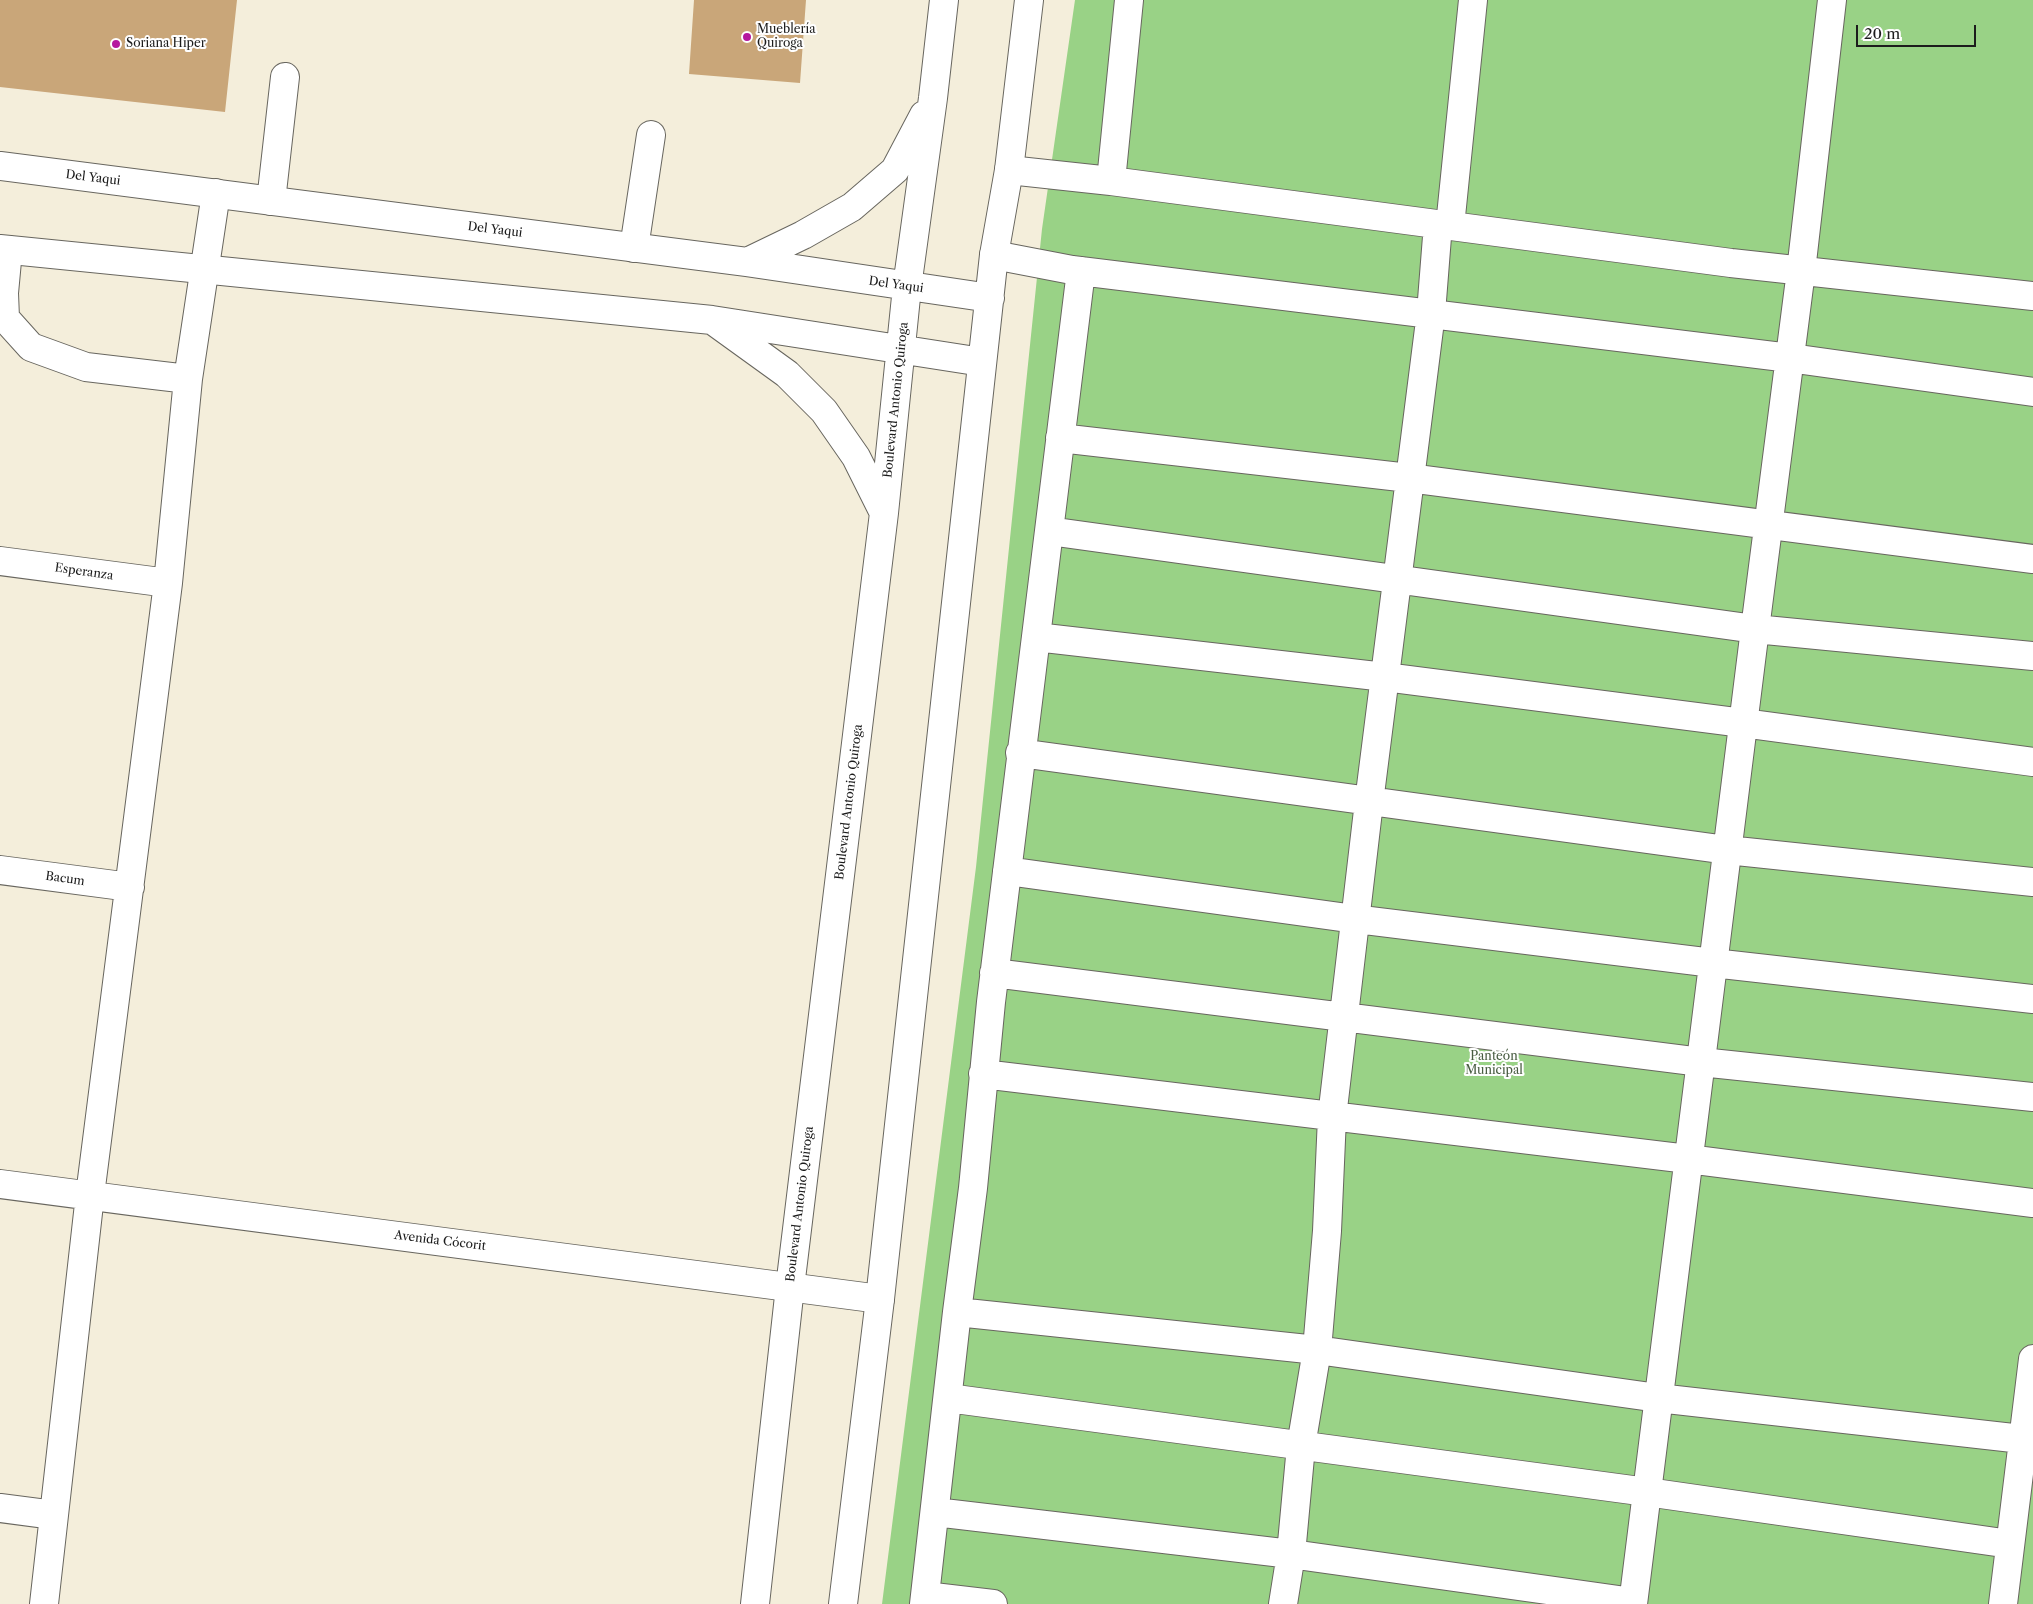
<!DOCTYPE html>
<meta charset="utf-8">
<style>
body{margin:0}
#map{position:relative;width:2033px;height:1604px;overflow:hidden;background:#f4eedb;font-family:"Libre Caslon Text",serif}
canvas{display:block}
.scale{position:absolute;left:1856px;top:25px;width:120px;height:22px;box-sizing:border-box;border:2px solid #1c1c1c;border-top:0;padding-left:6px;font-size:15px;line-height:18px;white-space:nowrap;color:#1c1c1c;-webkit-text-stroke:4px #fff;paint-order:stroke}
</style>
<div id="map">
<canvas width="2033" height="1604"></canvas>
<div class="scale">20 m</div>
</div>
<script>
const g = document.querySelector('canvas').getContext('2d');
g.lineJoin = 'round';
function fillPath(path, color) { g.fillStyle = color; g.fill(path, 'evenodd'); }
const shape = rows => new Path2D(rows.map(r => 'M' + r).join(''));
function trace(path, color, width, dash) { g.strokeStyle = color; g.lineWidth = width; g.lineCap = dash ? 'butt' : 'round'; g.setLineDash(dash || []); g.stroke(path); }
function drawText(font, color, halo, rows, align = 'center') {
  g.font = font + ' "Libre Caslon Text",serif'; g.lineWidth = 4; g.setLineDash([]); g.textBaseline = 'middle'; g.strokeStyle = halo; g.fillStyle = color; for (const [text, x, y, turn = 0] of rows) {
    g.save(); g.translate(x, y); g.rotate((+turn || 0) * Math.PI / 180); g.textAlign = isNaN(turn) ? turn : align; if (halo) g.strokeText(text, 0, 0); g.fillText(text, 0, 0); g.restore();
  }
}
fillPath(shape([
 [1075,0,2033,0,2033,1604,882,1604,976,867,1042,229]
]), '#99d286');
fillPath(shape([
 [0,0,237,0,225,112,0,87],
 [694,0,806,0,800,83,689,74]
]), '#c9a679');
const minor = shape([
 [1009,170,1111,181,1731,263,2033,296],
 [1111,181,1129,0],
 [271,201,285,77],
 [1450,226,1473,0],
 [634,248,651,135],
 [8,250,4,293,5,318,31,347,86,367,188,379],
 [994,255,1072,270,1790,358,2033,392],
 [1060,438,1409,478,2033,559],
 [1049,531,1755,629,2033,656],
 [0,561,168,583],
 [1036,637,1385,677,1743,723,2033,762],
 [1020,753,1727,850,2033,882],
 [0,870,130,887],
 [1007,871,1355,919,1713,963,2033,999],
 [994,973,1701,1062,2033,1097],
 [983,1074,1688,1159,2033,1203],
 [0,1184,880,1299],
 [957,1312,1317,1350,1658,1398,2022,1439],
 [948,1398,1647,1492,2010,1544],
 [0,1508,54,1515],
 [935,1512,1291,1554,1633,1602],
 [925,1596,993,1604],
 [44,1604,90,1195,168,583,188,379,216,193],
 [924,1604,957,1312,973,1188,991,1002,1081,271],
 [1283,1604,1291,1554,1301,1446,1317,1350,1327,1231,1332,1117,1369,802,1431,313,1438,224],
 [1633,1604,1755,629,1801,271,1832,0],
 [2003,1604,2033,1359]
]);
const major = shape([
 [0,166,747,262,990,298],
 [0,249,712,320,982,362],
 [747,262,803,235,852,207,895,170,924,115],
 [715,322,787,374,824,411,856,457,884,513],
 [755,1604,790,1287,884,513,907,287,933,98,944,0],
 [843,1604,880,1299,994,255,1009,170,1029,0]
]);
trace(minor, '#68665f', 30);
trace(major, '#68665f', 30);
trace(minor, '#fff', 28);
trace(major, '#fff', 28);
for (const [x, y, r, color] of [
 [747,37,5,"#b5179e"],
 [116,44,5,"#b5179e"]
]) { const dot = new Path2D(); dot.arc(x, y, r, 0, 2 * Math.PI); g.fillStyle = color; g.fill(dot); trace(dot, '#fff', 2); }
drawText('12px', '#1c1c1c', '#fff', [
 ["Mueblería",757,30],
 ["Quiroga",757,44],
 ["Soriana Hiper",126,44]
], 'left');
drawText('12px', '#1c1c1c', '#fff', [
 ["Del Yaqui",93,178,7],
 ["Del Yaqui",495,230,7],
 ["Del Yaqui",896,285,8],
 ["Boulevard Antonio Quiroga",896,400,-84],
 ["Esperanza",84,572,8],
 ["Boulevard Antonio Quiroga",849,802,-83],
 ["Bacum",65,879,8],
 ["Boulevard Antonio Quiroga",800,1204,-83],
 ["Avenida Cócorit",440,1241,7]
]);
drawText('12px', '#485c41', '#fff', [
 ["Panteón",1494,1057],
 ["Municipal",1494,1071]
]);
</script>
